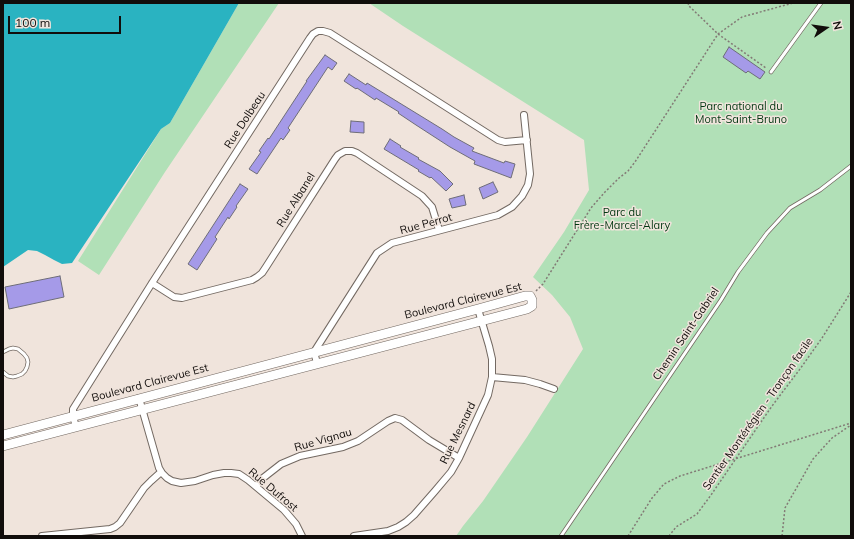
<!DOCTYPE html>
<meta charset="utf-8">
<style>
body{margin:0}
#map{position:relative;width:854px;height:539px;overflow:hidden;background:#f0e4dc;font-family:Mulish,sans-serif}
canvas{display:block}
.frame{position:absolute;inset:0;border:4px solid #110d0b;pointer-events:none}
.north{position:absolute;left:806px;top:8px;width:40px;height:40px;-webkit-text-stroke:3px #f0e4dc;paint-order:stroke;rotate:77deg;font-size:11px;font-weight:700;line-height:16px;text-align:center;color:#110d0b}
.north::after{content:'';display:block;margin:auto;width:14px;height:18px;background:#110d0b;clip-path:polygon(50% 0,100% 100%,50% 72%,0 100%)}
.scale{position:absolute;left:8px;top:16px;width:113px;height:18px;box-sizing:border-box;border:2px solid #110d0b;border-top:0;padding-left:5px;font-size:12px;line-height:14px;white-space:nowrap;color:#110d0b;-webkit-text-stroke:3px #f0e4dc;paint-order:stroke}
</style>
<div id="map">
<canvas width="854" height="539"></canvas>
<div class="frame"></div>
<div class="north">N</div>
<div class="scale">100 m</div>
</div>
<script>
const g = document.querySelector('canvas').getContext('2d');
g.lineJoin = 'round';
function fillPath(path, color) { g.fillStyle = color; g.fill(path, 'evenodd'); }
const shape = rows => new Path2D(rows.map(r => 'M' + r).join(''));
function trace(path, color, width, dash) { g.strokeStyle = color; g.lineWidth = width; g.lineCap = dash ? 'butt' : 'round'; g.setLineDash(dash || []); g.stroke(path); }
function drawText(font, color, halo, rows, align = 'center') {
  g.font = font + ' Mulish,sans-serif'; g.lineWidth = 3; g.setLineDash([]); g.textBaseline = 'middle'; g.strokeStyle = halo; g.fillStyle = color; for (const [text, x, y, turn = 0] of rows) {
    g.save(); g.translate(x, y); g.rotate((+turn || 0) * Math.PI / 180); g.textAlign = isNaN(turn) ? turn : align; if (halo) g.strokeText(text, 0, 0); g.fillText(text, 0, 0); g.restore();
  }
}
fillPath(shape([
 [239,3,279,3,165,172,99,275,78,261,161,129,170,123],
 [369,3,851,3,851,536,456,536,463,526,483,501,527,437,583,349,570,317,552,295,533,277,564,232,589,190,584,140,403,26]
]), '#b1e0b7');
fillPath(shape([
 [3,3,239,3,170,123,161,129,72,263,62,264,54,260,45,255,37,251,28,250,3,267]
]), '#2ab3c1');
const building = shape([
 [729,47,765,72,760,79,748,71,746,73,723,57,729,47],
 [325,55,337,63,332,70,328,67,288,128,290,130,283,140,281,138,257,174,249,169,261,152,259,151,268,138,269,139,307,81,306,81,325,55],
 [349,74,366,85,367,83,442,129,454,137,474,148,472,151,504,163,505,161,515,164,511,178,474,164,475,161,450,147,416,125,398,113,399,112,376,98,375,100,357,88,356,89,344,81,349,74],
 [351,121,364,122,364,133,350,132,351,121],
 [390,139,401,146,400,147,419,158,418,159,440,171,453,184,446,191,431,177,430,178,418,171,419,170,384,149,390,139],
 [493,182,498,192,483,199,479,188,493,182],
 [240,184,248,189,236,206,237,207,229,219,228,217,215,237,217,239,197,270,188,264,240,184],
 [464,195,466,205,452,208,449,199,464,195],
 [60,276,64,297,9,309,5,287,60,276]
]);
fillPath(building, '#a59ae8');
trace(building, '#6e6d78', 1);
const lane = shape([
 [771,72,821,3],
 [3,352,9,349,13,348,18,349,24,354,27,358,28,362,27,367,25,371,22,374,17,376,13,377,8,376,3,372],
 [561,536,721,300,738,272,767,233,790,208,820,190,851,166]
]);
const street = shape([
 [152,283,174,297,182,298,252,280,257,277,262,273,266,267,335,159,338,155,345,151,352,151,357,153,422,196,432,207,439,230],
 [317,363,314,352,377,253,392,243,498,215,512,207,522,196,528,185,530,174,524,115],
 [492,377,525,380,540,384,554,389],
 [139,398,159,468,162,473,167,478,172,481,181,483,195,481,213,475,224,473,231,473,239,474,248,480,284,510,296,524,302,536],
 [76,427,73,416,73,409,152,283,310,38,313,34,318,31,323,31,330,33,498,140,505,142,527,140],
 [256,486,263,478,281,464,300,456,343,447,358,441,388,421,395,418,402,420,429,440,459,458],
 [42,536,110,529,115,527,120,523,144,488,151,481,161,472],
 [354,536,388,531,398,527,406,522,414,515,435,491,451,472,459,458,488,395,492,377,492,359,489,346,478,309]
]);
const secondary = shape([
 [3,435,478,309,525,296,530,296,532,300,532,306,527,309,3,446]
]);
trace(lane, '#736962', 4.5);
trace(street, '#736962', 8);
trace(secondary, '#736962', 10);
trace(shape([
 [689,3,688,5,718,34,766,68],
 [536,291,543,284,591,208,605,192,619,178,628,171,635,162,718,34,742,17,793,3],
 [628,536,652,498,664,484,680,476,851,423],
 [669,536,676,527,697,514,711,495,772,406,800,369,822,338,851,292],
 [782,536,785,508,813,459,832,438,851,425]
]), '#827a75', 1.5, [2, 2]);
trace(lane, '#fff', 3);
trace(street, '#fff', 6);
trace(secondary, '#fff', 9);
drawText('11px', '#003711', '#f0e4dc', [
 ["Parc national du",741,107],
 ["Mont-Saint-Bruno",741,120],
 ["Parc du",622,213],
 ["Frère-Marcel-Alary",622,226]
]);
drawText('11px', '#110d0b', '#f0e4dc', [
 ["Rue Dolbeau",245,120,-57],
 ["Rue Albanel",296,200,-58],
 ["Rue Perrot",426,224,-15],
 ["Boulevard Clairevue Est",463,301,-14],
 ["Chemin Saint-Gabriel",686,334,-56],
 ["Boulevard Clairevue Est",150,383,-15],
 ["Sentier Montérégien - Tronçon facile",758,414,-55],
 ["Rue Mesnard",458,433,-64],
 ["Rue Vignau",323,440,-16],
 ["Rue Dufrost",273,490,40]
]);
</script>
